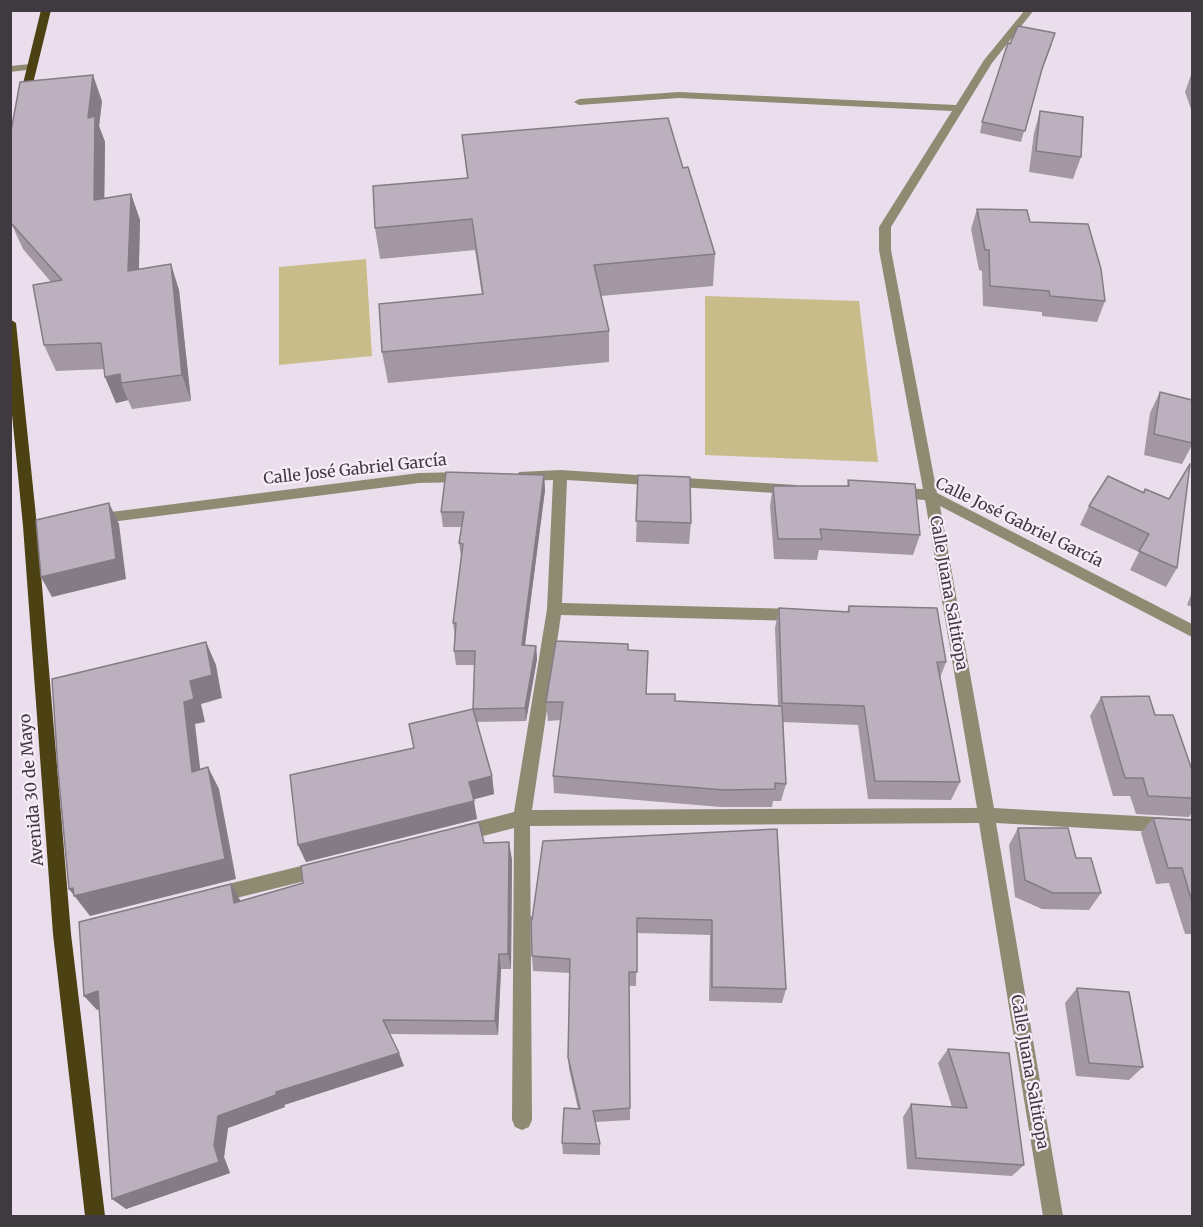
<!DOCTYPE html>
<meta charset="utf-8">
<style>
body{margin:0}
#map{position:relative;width:1203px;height:1227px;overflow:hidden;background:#ebdeec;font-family:Merriweather,serif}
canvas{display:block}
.frame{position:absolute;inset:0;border:12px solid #3f3a40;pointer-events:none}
</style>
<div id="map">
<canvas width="1203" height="1227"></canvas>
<div class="frame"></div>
</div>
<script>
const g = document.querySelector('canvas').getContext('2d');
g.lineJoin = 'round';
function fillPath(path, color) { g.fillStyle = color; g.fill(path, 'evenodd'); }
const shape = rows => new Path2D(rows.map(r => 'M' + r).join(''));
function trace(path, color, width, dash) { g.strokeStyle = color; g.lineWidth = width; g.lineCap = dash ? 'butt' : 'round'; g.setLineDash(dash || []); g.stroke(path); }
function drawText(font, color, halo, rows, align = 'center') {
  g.font = font + ' Merriweather,serif'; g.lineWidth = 4.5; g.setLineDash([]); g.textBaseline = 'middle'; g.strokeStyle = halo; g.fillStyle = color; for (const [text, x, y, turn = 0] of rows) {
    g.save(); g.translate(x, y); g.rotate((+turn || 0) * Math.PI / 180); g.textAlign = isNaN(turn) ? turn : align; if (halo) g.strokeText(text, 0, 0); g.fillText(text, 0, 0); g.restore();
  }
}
fillPath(shape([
 [366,259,372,356,279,365,279,267],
 [705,296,859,301,878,462,705,455]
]), '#c8bc8b');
fillPath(shape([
 [1025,10,1034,10,992,63,891,227,891,250,937,493,1192,624,1192,637,940,506,994,808,1192,819,1192,834,996,823,1063,1216,1043,1216,979,823,530,826,532,1120,529,1127,522,1130,515,1127,512,1120,514,828,460,842,454,839,452,834,454,829,460,826,514,812,547,609,553,480,524,481,519,480,517,476,519,472,560,470,796,485,798,489,791,494,567,480,562,603,798,609,803,611,806,615,803,619,798,621,561,615,532,810,977,808,925,500,896,498,889,493,896,488,923,489,879,250,879,227,952,111,679,98,579,105,574,102,579,99,679,92,956,105,984,60,1025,10],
 [31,64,35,65,35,69,10,72,10,66,31,64],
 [464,472,471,477,464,482,419,483,95,524,88,519,95,514,419,473,464,472],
 [321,861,327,863,330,869,327,875,321,877,216,903,210,901,207,895,210,889,216,887,321,861]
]), '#8f8a72');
fillPath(shape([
 [41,10,51,10,29,100,24,103,19,100,41,10],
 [10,319,16,323,37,526,71,934,105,1216,85,1216,53,934,23,526,10,394,10,319]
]), '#4c4112');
fillPath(shape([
 [1010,44,1052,44,1039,78,1021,142,980,133,982,122],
 [1192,72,1192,112,1185,92],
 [102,101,99,126,105,142,104,198,131,194,140,220,139,269,179,290,191,401,132,409,128,400,116,403,105,377,104,369,56,371,44,345,51,282,23,249,11,223],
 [1040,111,1081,157,1073,179,1029,172,1034,133],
 [462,135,683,168,715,254,713,286,601,296,609,331,609,362,388,383,382,352,482,295,475,250,380,259,375,228,467,178],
 [977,209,1030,222,1105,301,1097,322,1042,316,1042,312,983,306,982,271,979,270,971,229],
 [1160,392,1192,400,1192,445,1182,464,1144,455,1150,413],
 [544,475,545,490,525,645,536,646,537,659,526,721,477,722,492,776,494,794,473,799,477,819,306,862,298,845,414,748,473,709,474,665,456,665,454,651,455,637,453,623,461,557,459,543,462,527,443,527,441,512],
 [638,475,691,523,689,544,636,542],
 [848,480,920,535,913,555,819,550,817,560,774,559,770,506,773,486,847,486],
 [1145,489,1177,568,1166,587,1130,570,1139,552,1080,525,1089,506,1143,492],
 [1192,592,1192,607,1187,605],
 [849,606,946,662,940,678,960,782,951,800,868,799,858,725,783,722,786,784,781,801,773,801,772,807,721,807,554,793,553,776,561,720,548,721,546,702,628,650,646,694,675,701,778,705,775,628,779,608,847,612],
 [1101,697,1155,715,1192,770,1192,812,1189,817,1136,814,1130,796,1113,796,1090,716],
 [1153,818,1192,820,1192,934,1185,934,1169,883,1156,884,1141,833],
 [1018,828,1076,858,1101,893,1089,910,1042,909,1015,897,1009,845],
 [777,829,786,989,782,1003,709,1001,710,935,637,933,636,986,629,986,630,1108,630,1120,595,1122,600,1144,600,1155,563,1154,562,1143,578,1109,569,1069,568,1057,570,973,533,971,532,956,532,920],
 [484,843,512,859,511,969,501,969,498,1035,389,1034,404,1066,284,1105,285,1107,228,1128,224,1157,230,1173,126,1209,100,1009,97,1010,240,900,240,901],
 [1077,988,1143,1067,1129,1080,1076,1076,1065,1003],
 [948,1049,1024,1165,1012,1176,907,1169,903,1117,911,1104,952,1107,938,1063]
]), '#a297a3');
fillPath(shape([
 [93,75,102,101,99,126,105,142,104,226,94,200,88,118],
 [131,194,140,220,138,297,128,271],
 [171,264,179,290,191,401,182,375],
 [120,374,121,383,128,400,116,403,105,377],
 [544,475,545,490,523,659,522,645],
 [109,503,119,524,126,579,52,597,41,577],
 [206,642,216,665,222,698,201,704,205,722,195,724,203,793,192,772,184,702,190,681],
 [536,646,537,659,526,721,525,708],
 [208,767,219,789,236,879,90,916,69,889],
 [492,776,494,794,472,800,469,782],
 [474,801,477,819,306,862,298,845],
 [509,842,512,859,511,969,508,954],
 [231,884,240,900,243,919,234,903],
 [499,954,501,969,498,1035,495,1021],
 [98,991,111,1006,97,1010,84,996],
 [399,1053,404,1066,284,1105,285,1107,228,1128,224,1157,230,1173,126,1209,112,1199,214,1145,218,1116,276,1092]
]), '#847b85');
const building = shape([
 [1018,26,1055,33,1042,69,1025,131,982,122,1008,43,1010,44,1018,26],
 [93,75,88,118,95,116,94,200,131,194,128,271,171,264,182,375,121,383,120,374,105,377,101,343,44,345,33,285,62,280,11,223,10,137,20,82,93,75],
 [1040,111,1083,117,1081,157,1036,151,1040,111],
 [668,118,683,168,688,167,715,254,594,265,609,331,382,352,379,304,483,294,472,219,375,228,373,186,468,178,462,135,668,118],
 [977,209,1027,210,1030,222,1088,224,1101,269,1105,301,1050,296,1049,291,990,286,989,250,985,250,977,209],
 [1160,392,1192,400,1192,443,1154,434,1160,392],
 [1190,464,1177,568,1139,551,1149,534,1089,506,1108,476,1144,493,1145,489,1169,499,1190,464],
 [446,472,544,475,522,645,536,646,525,708,473,709,475,651,454,651,456,623,453,623,463,544,459,543,464,512,441,512,446,472],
 [638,475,690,477,691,523,636,521,638,475],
 [848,480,915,484,920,535,820,529,822,539,778,539,773,486,849,486,848,480],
 [109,503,116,559,41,577,36,520,109,503],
 [849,606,937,608,946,662,937,662,960,782,875,781,864,706,782,703,779,608,849,612,849,606],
 [556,641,628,644,628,650,648,651,646,694,675,694,675,701,782,706,786,784,775,783,775,789,724,790,553,776,563,702,546,702,556,641],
 [206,642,212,675,190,681,194,699,184,702,192,772,208,767,225,859,74,896,73,888,69,889,58,770,52,679,206,642],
 [1149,696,1155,715,1173,715,1192,770,1192,798,1148,796,1143,778,1125,778,1101,697,1149,696],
 [473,709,492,776,469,782,474,801,298,845,290,775,414,748,409,724,473,709],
 [1153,818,1192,820,1192,902,1182,868,1168,868,1153,818],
 [479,822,484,843,509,842,508,954,499,954,495,1021,383,1020,399,1053,276,1092,276,1095,218,1116,214,1145,219,1162,112,1199,98,991,84,996,79,922,231,884,234,903,303,883,301,866,479,822],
 [1018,828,1068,828,1076,858,1091,858,1101,893,1053,893,1025,880,1018,828],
 [777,829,786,989,712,987,712,920,637,918,637,972,629,972,630,1108,593,1111,600,1144,562,1143,564,1108,580,1109,568,1057,570,959,532,956,531,917,532,920,543,841,777,829],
 [1077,988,1129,992,1143,1067,1089,1063,1077,988],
 [948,1049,1009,1053,1024,1165,916,1158,911,1104,967,1108,948,1049]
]);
fillPath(building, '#bcb0be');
trace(building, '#847b85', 1.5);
drawText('16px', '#3f3a40', '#f8ebfa', [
 ["Calle José Gabriel García",355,470,-6],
 ["Calle José Gabriel García",1019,523,26],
 ["Calle Juana Saltitopa",948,593,80],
 ["Avenida 30 de Mayo",32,790,-95],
 ["Calle Juana Saltitopa",1029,1072,80]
]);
</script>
